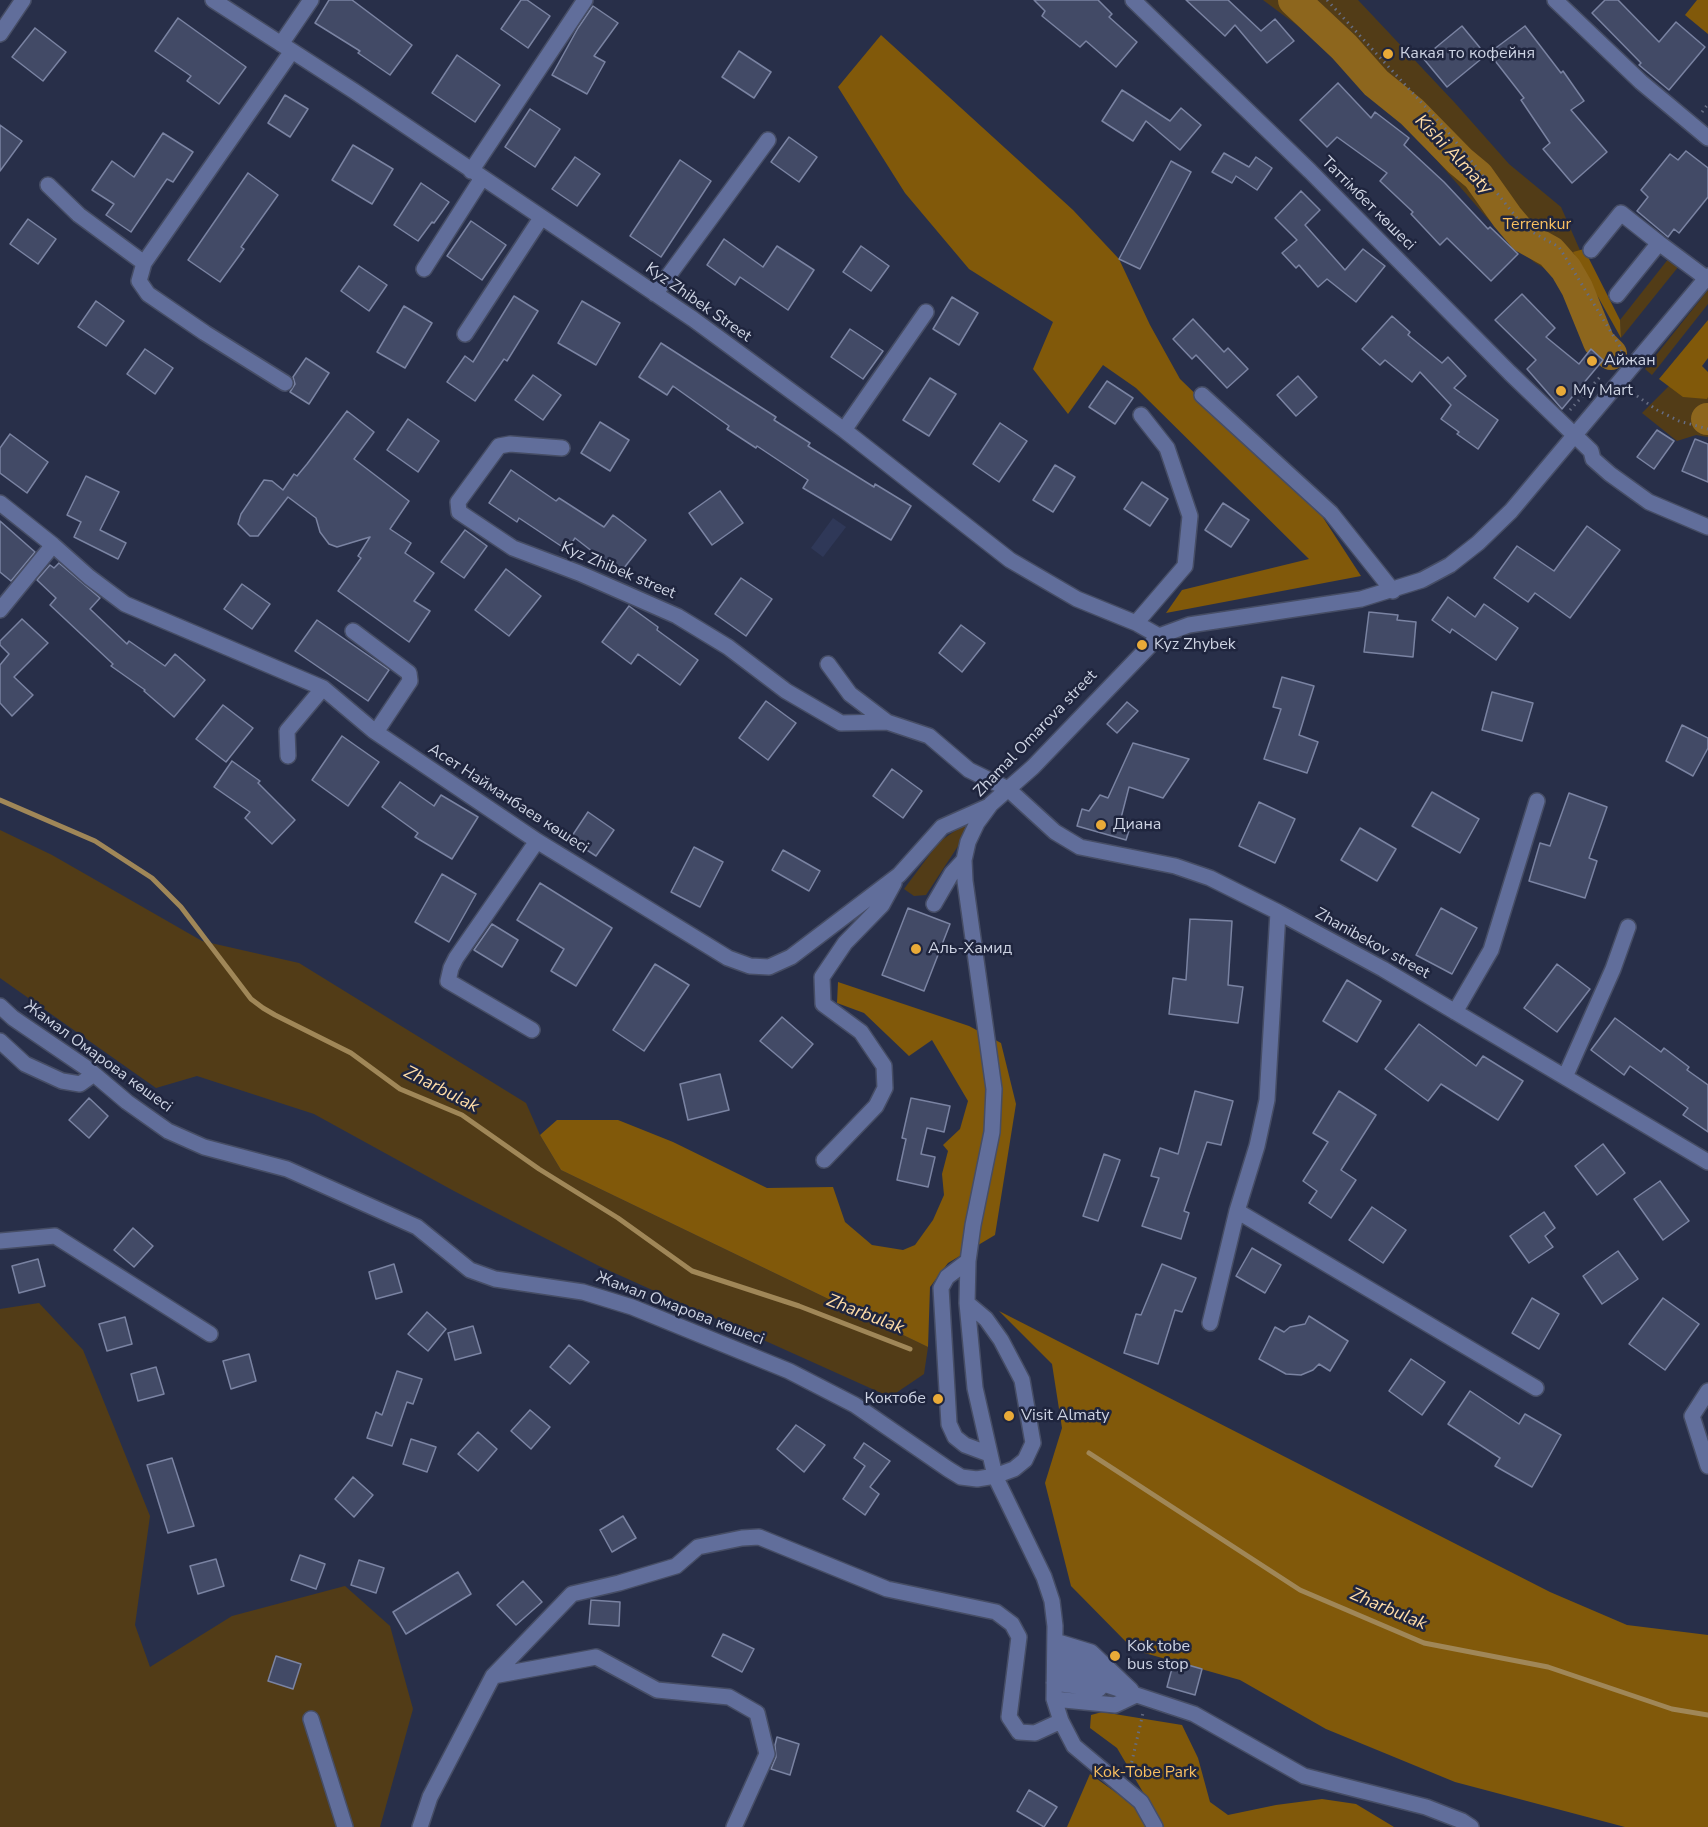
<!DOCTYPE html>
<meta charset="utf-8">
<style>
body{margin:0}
canvas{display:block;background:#282f49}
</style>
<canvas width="1708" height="1827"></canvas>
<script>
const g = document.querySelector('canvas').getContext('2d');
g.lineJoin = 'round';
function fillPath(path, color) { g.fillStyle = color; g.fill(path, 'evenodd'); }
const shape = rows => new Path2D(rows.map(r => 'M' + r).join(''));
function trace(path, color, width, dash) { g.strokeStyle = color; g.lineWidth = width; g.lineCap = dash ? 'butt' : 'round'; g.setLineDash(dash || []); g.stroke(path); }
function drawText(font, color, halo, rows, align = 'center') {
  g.font = font + ' "Nunito Sans",sans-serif'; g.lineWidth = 5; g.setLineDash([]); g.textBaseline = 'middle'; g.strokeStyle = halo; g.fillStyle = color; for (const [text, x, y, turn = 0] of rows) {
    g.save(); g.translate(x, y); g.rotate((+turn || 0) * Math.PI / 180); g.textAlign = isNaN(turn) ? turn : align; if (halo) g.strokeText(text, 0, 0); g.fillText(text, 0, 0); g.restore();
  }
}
fillPath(shape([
 [833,518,846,527,823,557,811,548]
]), '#2f3858');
fillPath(shape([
 [1263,0,1358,0,1455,103,1509,164,1561,207,1600,296,1578,317,1562,279,1534,262,1488,219,1420,141,1321,43],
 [1673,253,1683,261,1621,338,1620,320],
 [1708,290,1708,304,1652,375,1645,369],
 [1682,373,1708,389,1708,437,1696,435,1677,441,1642,413],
 [979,814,926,895,914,896,904,889,939,842],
 [0,830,52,855,202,941,299,963,526,1103,540,1135,561,1170,928,1347,924,1374,890,1397,599,1266,454,1191,314,1114,197,1076,156,1088,0,978],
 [39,1303,83,1350,150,1516,135,1625,150,1667,232,1616,345,1586,390,1626,413,1709,380,1827,0,1827,0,1309]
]), '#523c17');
fillPath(shape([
 [1697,0,1708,0,1708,34,1685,15],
 [881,35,1073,210,1119,259,1150,325,1180,379,1322,516,1361,576,1166,613,1182,590,1309,559,1136,388,1103,365,1068,414,1033,369,1053,322,969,269,905,193,838,87],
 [1584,249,1620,320,1621,338,1573,252],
 [1708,320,1708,358,1702,366,1708,372,1708,397,1707,399,1683,397,1659,379],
 [838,982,969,1026,1001,1043,1016,1104,995,1235,948,1263,930,1287,928,1347,561,1170,540,1135,557,1120,618,1120,673,1142,767,1188,833,1187,845,1222,872,1245,903,1250,915,1245,933,1220,944,1195,942,1174,948,1151,943,1145,960,1129,968,1101,932,1040,909,1056,864,1013,837,1003],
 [999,1311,1550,1592,1627,1625,1708,1635,1708,1827,1625,1827,1455,1782,1326,1729,1240,1680,1134,1650,1071,1586,1045,1483,1062,1428,1052,1364],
 [1102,1712,1182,1725,1198,1758,1210,1802,1228,1815,1276,1805,1322,1799,1356,1804,1394,1827,1161,1827,1147,1799,1117,1748,1090,1728,1091,1715],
 [1090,1774,1118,1794,1140,1812,1146,1827,1067,1827]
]), '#81590a');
trace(shape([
 [0,800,95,841,152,878,181,907,251,999,263,1008,275,1015,351,1053,400,1089,462,1115,539,1169,618,1218,692,1271,799,1306,910,1349],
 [1089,1453,1300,1590,1424,1643,1548,1667,1672,1709,1708,1715]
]), '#a08758', 5);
trace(shape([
 [1294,0,1344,47,1376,83,1412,112,1460,161,1478,176,1507,217,1524,237,1551,252,1566,269,1577,288,1599,342,1611,354],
 [1707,419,1708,419]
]), '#8d661d', 32);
const building = shape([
 [329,0,352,0,412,45,390,75,358,53,360,51,315,23,329,0],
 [521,0,527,0,550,16,528,48,501,29,521,0],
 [1034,0,1098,0,1112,14,1109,17,1137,42,1116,67,1086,41,1080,47,1042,16,1045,11,1034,0],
 [1186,0,1228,0,1261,31,1275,19,1294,41,1267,63,1235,25,1225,36,1186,0],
 [1605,0,1618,0,1659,42,1676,22,1705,47,1669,90,1639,65,1641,63,1592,13,1605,0],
 [593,6,618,23,594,56,605,62,587,94,552,75,578,28,593,6],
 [178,18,246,67,219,104,187,81,191,76,155,51,178,18],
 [1462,26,1486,55,1447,87,1423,58,1462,26],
 [1525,26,1561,73,1563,71,1584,101,1571,110,1607,152,1572,183,1543,149,1550,143,1521,100,1524,98,1489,53,1525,26],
 [35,28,66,52,43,81,12,57,35,28],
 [739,51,771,72,754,98,722,77,739,51],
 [457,55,500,85,475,122,432,93,457,55],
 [1338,83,1371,118,1375,112,1409,138,1404,145,1444,182,1488,229,1490,227,1518,254,1491,281,1447,238,1440,245,1411,214,1413,212,1380,181,1387,173,1337,137,1327,147,1300,120,1338,83],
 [1122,90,1170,121,1181,108,1201,125,1180,150,1146,121,1133,141,1102,121,1122,90],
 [285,95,308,109,290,137,268,123,285,95],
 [530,109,560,129,535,167,505,147,530,109],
 [0,125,22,141,0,171,0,125],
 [163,133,193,152,173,182,167,179,131,232,106,215,114,204,92,190,112,161,134,177,163,133],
 [789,137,817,157,799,182,771,162,789,137],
 [353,145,393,169,372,204,332,180,353,145],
 [1686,151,1708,168,1708,197,1679,233,1674,229,1668,237,1637,211,1648,197,1641,190,1670,154,1678,160,1686,151],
 [1224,153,1249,167,1256,157,1272,168,1257,190,1236,176,1232,183,1212,172,1224,153],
 [575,157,600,174,577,206,552,189,575,157],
 [680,160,711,181,661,257,630,236,680,160],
 [1171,161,1191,172,1140,269,1119,259,1171,161],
 [248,173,278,195,241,247,244,249,220,282,188,260,248,173],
 [421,183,449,202,434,223,432,222,418,241,394,225,421,183],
 [1301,191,1320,210,1305,225,1345,270,1363,249,1385,266,1356,302,1327,279,1318,287,1299,265,1296,268,1282,253,1297,240,1275,218,1301,191],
 [28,219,56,239,38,264,10,244,28,219],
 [471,221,506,245,482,280,447,256,471,221],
 [724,239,763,267,777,246,814,270,788,310,740,277,735,285,707,265,724,239],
 [861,246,889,266,871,291,843,272,861,246],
 [359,266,387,285,369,311,341,291,359,266],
 [1522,294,1555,328,1546,337,1579,364,1591,349,1603,360,1562,409,1527,369,1536,360,1495,320,1522,294],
 [514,296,538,311,507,361,504,359,475,401,447,382,465,356,473,362,514,296],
 [952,297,978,313,959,345,933,329,952,297],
 [96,301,124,321,106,346,78,327,96,301],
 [582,301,620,323,596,365,558,343,582,301],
 [404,306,432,323,405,368,377,352,404,306],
 [1392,316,1410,332,1408,335,1442,363,1448,357,1466,376,1454,388,1498,420,1478,449,1457,434,1459,432,1441,419,1451,405,1420,372,1412,382,1385,360,1380,365,1362,349,1392,316],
 [1193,319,1224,352,1228,348,1248,369,1227,388,1196,355,1192,359,1173,339,1193,319],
 [850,329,883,351,863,379,831,357,850,329],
 [661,343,776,417,774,420,810,443,808,446,874,487,875,484,911,506,891,540,803,488,808,480,757,446,756,448,727,429,729,426,673,386,667,395,639,377,661,343],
 [145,349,173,368,155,394,127,374,145,349],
 [306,358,329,373,309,404,290,392,295,384,293,377,306,358],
 [533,375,561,395,543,420,515,400,533,375],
 [1298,376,1317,397,1296,416,1277,395,1298,376],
 [930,378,956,394,929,436,903,420,930,378],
 [1107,381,1133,398,1115,424,1089,407,1107,381],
 [347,411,374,432,354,459,409,501,390,529,411,543,405,553,434,573,414,601,430,611,409,642,338,591,361,558,358,556,370,537,337,547,329,544,320,532,316,518,288,497,258,536,250,536,238,524,241,514,264,480,272,481,283,490,294,474,297,476,307,464,347,411],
 [408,419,439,441,418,472,387,450,408,419],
 [600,422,629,440,610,471,581,453,600,422],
 [1000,423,1027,441,999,482,973,464,1000,423],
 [1657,430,1674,441,1654,469,1637,457,1657,430],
 [10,434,48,462,27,493,0,473,0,448,10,434],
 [1695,439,1708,444,1708,482,1682,471,1695,439],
 [1055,465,1075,477,1053,512,1033,500,1055,465],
 [511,470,556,501,559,498,604,527,613,515,646,540,620,573,575,538,567,550,519,518,517,522,489,503,511,470],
 [86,476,119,492,100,530,126,543,118,559,74,537,81,522,67,515,86,476],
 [1142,482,1168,499,1150,526,1124,509,1142,482],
 [720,491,743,523,712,545,689,513,720,491],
 [1223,503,1249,520,1231,547,1205,530,1223,503],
 [0,521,35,552,11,581,0,572,0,521],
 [1587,526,1620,550,1570,618,1535,593,1528,602,1494,578,1517,546,1554,571,1587,526],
 [465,530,487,546,464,578,441,562,465,530],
 [59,563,100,598,90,609,127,644,129,641,165,666,175,654,205,680,174,717,144,691,145,690,111,666,113,664,50,605,56,598,37,580,50,565,54,568,59,563],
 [506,569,541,596,509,636,475,610,506,569],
 [741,578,772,599,746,636,715,614,741,578],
 [242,584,270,604,252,629,224,609,242,584],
 [1448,597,1475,617,1484,604,1518,628,1496,660,1452,629,1450,633,1432,620,1448,597],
 [629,606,658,627,657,630,698,660,680,685,638,654,631,664,602,642,629,606],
 [1369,612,1398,615,1397,620,1416,622,1413,657,1364,652,1369,612],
 [22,619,48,643,14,677,33,695,12,716,0,703,0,665,9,654,0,645,0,641,22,619],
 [317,620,389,670,368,701,295,651,317,620],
 [961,625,985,643,962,672,939,653,961,625],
 [1282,677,1314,686,1299,735,1318,742,1307,773,1264,759,1281,709,1273,707,1282,677],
 [1492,692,1533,703,1522,741,1482,730,1492,692],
 [766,701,796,723,768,760,739,738,766,701],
 [1127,702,1138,711,1117,733,1107,724,1127,702],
 [223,705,253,728,226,762,196,739,223,705],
 [1682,725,1708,738,1708,748,1693,776,1666,761,1682,725],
 [342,736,379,762,348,806,312,780,342,736],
 [1133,743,1189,759,1163,798,1129,787,1121,818,1132,821,1126,840,1077,826,1082,809,1089,811,1100,795,1108,798,1133,743],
 [232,761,260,781,258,783,295,820,272,844,245,818,250,812,214,787,232,761],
 [892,769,922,791,903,818,873,796,892,769],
 [400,782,434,806,441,795,478,817,452,859,415,837,418,833,382,807,400,782],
 [1432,792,1479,819,1460,853,1412,826,1432,792],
 [1569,793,1607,807,1589,858,1597,861,1585,898,1529,881,1540,843,1550,846,1569,793],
 [1259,802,1295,819,1275,863,1239,846,1259,802],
 [588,812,614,830,596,856,570,839,588,812],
 [1360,828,1396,849,1377,881,1341,860,1360,828],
 [694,847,723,862,700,907,671,892,694,847],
 [783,850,820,871,809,891,772,870,783,850],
 [442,874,476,894,449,942,415,922,442,874],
 [540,883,612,928,576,986,551,971,564,949,517,920,540,883],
 [908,908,950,924,924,991,882,975,908,908],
 [1441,908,1477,928,1452,974,1416,955,1441,908],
 [1190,919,1232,921,1228,985,1243,987,1238,1023,1169,1014,1173,978,1186,980,1190,919],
 [492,924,518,940,502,967,474,950,492,924],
 [655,964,689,985,644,1051,613,1030,655,964],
 [1557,964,1590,989,1557,1032,1524,1008,1557,964],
 [1347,980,1381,1001,1357,1042,1323,1021,1347,980],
 [782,1017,813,1044,792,1068,760,1041,782,1017],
 [1615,1018,1661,1052,1664,1048,1689,1067,1687,1070,1708,1085,1708,1132,1683,1115,1688,1108,1630,1066,1624,1075,1591,1050,1615,1018],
 [1419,1024,1476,1066,1483,1056,1523,1081,1498,1120,1441,1084,1428,1101,1385,1069,1419,1024],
 [720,1074,729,1110,688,1120,680,1084,720,1074],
 [1195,1091,1233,1101,1221,1145,1207,1142,1184,1211,1189,1213,1181,1239,1142,1226,1159,1178,1151,1176,1160,1148,1178,1154,1195,1091],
 [1339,1091,1376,1115,1341,1170,1356,1180,1331,1218,1309,1203,1317,1191,1303,1181,1328,1142,1313,1133,1339,1091],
 [89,1098,108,1116,89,1138,69,1120,89,1098],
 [911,1098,950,1106,944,1132,927,1128,921,1154,935,1157,928,1187,897,1180,906,1139,902,1138,911,1098],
 [1603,1144,1625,1173,1597,1195,1575,1166,1603,1144],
 [1104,1154,1120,1160,1098,1221,1083,1216,1104,1154],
 [1660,1181,1689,1221,1663,1240,1634,1199,1660,1181],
 [1372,1207,1406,1230,1383,1263,1349,1240,1372,1207],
 [1544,1212,1555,1228,1545,1236,1553,1247,1529,1263,1510,1236,1544,1212],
 [133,1228,153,1246,134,1267,114,1250,133,1228],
 [1252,1248,1281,1265,1265,1293,1236,1276,1252,1248],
 [1618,1251,1638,1279,1602,1304,1583,1276,1618,1251],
 [38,1259,45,1286,19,1293,12,1266,38,1259],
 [394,1264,402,1292,376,1299,369,1272,394,1264],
 [1162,1264,1196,1278,1182,1312,1175,1310,1158,1364,1124,1353,1136,1314,1141,1315,1162,1264],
 [1532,1298,1559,1314,1539,1349,1512,1333,1532,1298],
 [1663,1298,1699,1324,1665,1370,1629,1344,1663,1298],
 [427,1312,446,1329,428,1351,408,1334,427,1312],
 [1309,1316,1348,1341,1330,1371,1319,1364,1313,1370,1301,1375,1286,1374,1259,1359,1275,1327,1284,1332,1290,1327,1305,1324,1309,1316],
 [125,1317,132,1344,107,1351,99,1324,125,1317],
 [473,1326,481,1353,455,1360,448,1333,473,1326],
 [569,1345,589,1362,570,1384,550,1367,569,1345],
 [249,1354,256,1381,231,1389,223,1361,249,1354],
 [1411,1359,1445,1382,1422,1415,1389,1391,1411,1359],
 [156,1367,164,1394,138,1401,131,1374,156,1367],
 [397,1371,422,1379,413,1404,407,1402,392,1446,367,1438,376,1412,382,1415,397,1371],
 [1470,1391,1519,1424,1525,1414,1561,1435,1532,1487,1495,1466,1500,1458,1448,1424,1470,1391],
 [530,1410,550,1427,531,1449,511,1431,530,1410],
 [796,1425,825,1445,804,1472,777,1449,796,1425],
 [478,1432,497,1449,478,1471,458,1454,478,1432],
 [411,1439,436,1447,427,1472,403,1464,411,1439],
 [864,1443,890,1461,870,1487,879,1494,865,1515,843,1499,865,1466,854,1458,864,1443],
 [172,1458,194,1526,168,1533,147,1465,172,1458],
 [353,1477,373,1495,354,1517,335,1499,353,1477],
 [623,1516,636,1538,612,1552,600,1530,623,1516],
 [300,1555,325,1564,316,1589,291,1580,300,1555],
 [216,1559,224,1586,198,1594,190,1566,216,1559],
 [359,1560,384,1568,376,1593,351,1585,359,1560],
 [458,1572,471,1594,406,1634,393,1612,458,1572],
 [523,1581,542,1602,516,1625,497,1605,523,1581],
 [591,1600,620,1602,619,1626,589,1624,591,1600],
 [723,1634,754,1649,742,1672,712,1656,723,1634],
 [276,1656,301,1664,293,1689,268,1681,276,1656],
 [1174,1661,1202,1669,1195,1695,1167,1687,1174,1661],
 [777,1737,799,1744,790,1775,771,1769,776,1757,775,1745,777,1737],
 [1029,1790,1057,1807,1044,1827,1017,1811,1029,1790]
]);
fillPath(building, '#424a66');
trace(building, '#7a83a2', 1.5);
const minor = shape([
 [213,0,354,91,693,319,844,430,1010,560,1077,599,1136,623,1159,636],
 [1133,0,1310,171,1510,373,1591,451,1593,459,1610,474,1649,502,1708,527],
 [1555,0,1641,82,1708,138],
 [0,34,23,0],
 [281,44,311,0],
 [471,171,585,0],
 [48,185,79,215,144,263],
 [1591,250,1621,213,1659,243],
 [424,269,482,178],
 [655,294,768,140],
 [1617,295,1659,243,1706,278],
 [465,334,541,218],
 [285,383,205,333,148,294,139,281,144,263,292,51],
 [1202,395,1331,513,1393,591],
 [844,430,926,312],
 [562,448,510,444,499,446,458,502,459,512,513,548,579,573,677,616,728,647,786,691,841,723,887,722],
 [0,503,53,545,89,577,125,604,323,688,374,731,537,841,728,958,750,966,769,967,791,957,899,875,942,827,989,806],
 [0,610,53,545],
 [1136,623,1185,566,1190,516,1167,448,1141,415],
 [353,631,409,673,410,681,380,726,374,731],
 [828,664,850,694,887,722,929,736,969,770,1008,789,1055,832,1080,847,1175,866,1210,878,1278,912,1383,969,1708,1162],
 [288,756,287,731,323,688],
 [934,904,952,873,964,860],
 [0,1006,13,1018,88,1069,127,1102,168,1131,204,1147,287,1169,417,1227,470,1270,495,1279,583,1292,632,1307,789,1371,855,1405,948,1469,961,1477,977,1479,995,1476,1014,1469,1025,1460,1033,1443,1022,1380,1001,1340,986,1319,967,1303],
 [1455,1012,1491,950,1537,801],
 [532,1030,448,981,451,968,456,958,537,841],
 [0,1041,25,1064,62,1081,80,1084,94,1074],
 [1565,1077,1613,969,1628,927],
 [824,1160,876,1106,885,1088,884,1066,861,1032,823,1004,822,977,845,943,882,905,894,883],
 [1237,1211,1536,1388],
 [0,1241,55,1236,210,1334],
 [968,1261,947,1277,941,1288,949,1424,955,1437,965,1445,989,1454],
 [1210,1323,1237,1211,1257,1146,1267,1100,1278,912],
 [1708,1391,1692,1416,1708,1466],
 [1055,1641,1091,1652,1131,1690],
 [1055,1657,1096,1666,1107,1673],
 [1055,1668,1194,1714,1304,1776,1426,1807,1462,1821,1471,1827],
 [493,1676,596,1657,657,1690,729,1697,757,1713,767,1754,734,1827],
 [1054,1683,1099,1689],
 [1054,1699,1115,1705,1136,1695],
 [311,1719,345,1827],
 [420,1827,430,1797,493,1676,572,1594,619,1583,676,1566,698,1547,742,1538,759,1537,887,1589,996,1612,1012,1624,1019,1637,1009,1717,1019,1732,1035,1733,1061,1721],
 [1155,1827,1141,1802,1074,1746,1061,1721,1054,1699,1055,1626,1052,1601,1044,1577,995,1476,975,1388,967,1303,968,1261,973,1225,992,1132,994,1089,965,881,964,860,968,842,977,823,991,804,1033,767,1159,636,1189,625,1361,599,1422,580,1450,565,1478,543,1511,511,1708,276]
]);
trace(minor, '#464d65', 18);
trace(shape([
 [1327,0,1444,127,1525,228,1559,247,1622,350,1614,361],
 [1702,112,1708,104],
 [1637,396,1657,410,1679,421,1708,429],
 [1570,410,1600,377],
 [1129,1774,1143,1713]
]), '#666d83', 3, [1.5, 4.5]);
trace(minor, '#616e9b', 15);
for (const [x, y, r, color] of [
 [1388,54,6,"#e9aa38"],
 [1592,361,6,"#e9aa38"],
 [1561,391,6,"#e9aa38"],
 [1142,645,6,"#e9aa38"],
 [1101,825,6,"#e9aa38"],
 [916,949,6,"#e9aa38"],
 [938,1399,6,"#e9aa38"],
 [1009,1416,6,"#e9aa38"],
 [1115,1656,6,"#e9aa38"]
]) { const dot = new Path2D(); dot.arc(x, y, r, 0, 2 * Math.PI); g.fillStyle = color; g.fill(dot); trace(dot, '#1f253e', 2); }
drawText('16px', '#cdd3e3', '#1f253e', [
 ["Какая то кофейня",1400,54],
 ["Айжан",1604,361],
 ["My Mart",1573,391],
 ["Kyz Zhybek",1154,645],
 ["Диана",1113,825],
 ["Аль-Хамид",928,949],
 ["Коктобе",926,1399,"right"],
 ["Visit Almaty",1021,1416],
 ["Kok tobe",1127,1647],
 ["bus stop",1127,1665]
], 'left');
drawText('16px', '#cdd3e3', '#1f253e', [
 ["Таттімбет көшесі",1368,204,45],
 ["Kyz Zhibek Street",698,303,35],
 ["Kyz Zhibek street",618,571,23],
 ["Zhamal Omarova street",1036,734,-46],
 ["Асет Найманбаев көшесі",508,799,33],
 ["Zhanibekov street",1372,944,29],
 ["Жамал Омарова көшесі",98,1057,36],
 ["Жамал Омарова көшесі",680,1309,21]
]);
drawText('16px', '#f8bf60', '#1f253e', [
 ["Terrenkur",1537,225],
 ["Kok-Tobe Park",1145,1773]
]);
drawText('italic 18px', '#fedca7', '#1f253e', [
 ["Kіshі Almaty",1453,155,46],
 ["Zharbulak",441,1090,27],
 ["Zharbulak",865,1315,21],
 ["Zharbulak",1388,1610,23]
]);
</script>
